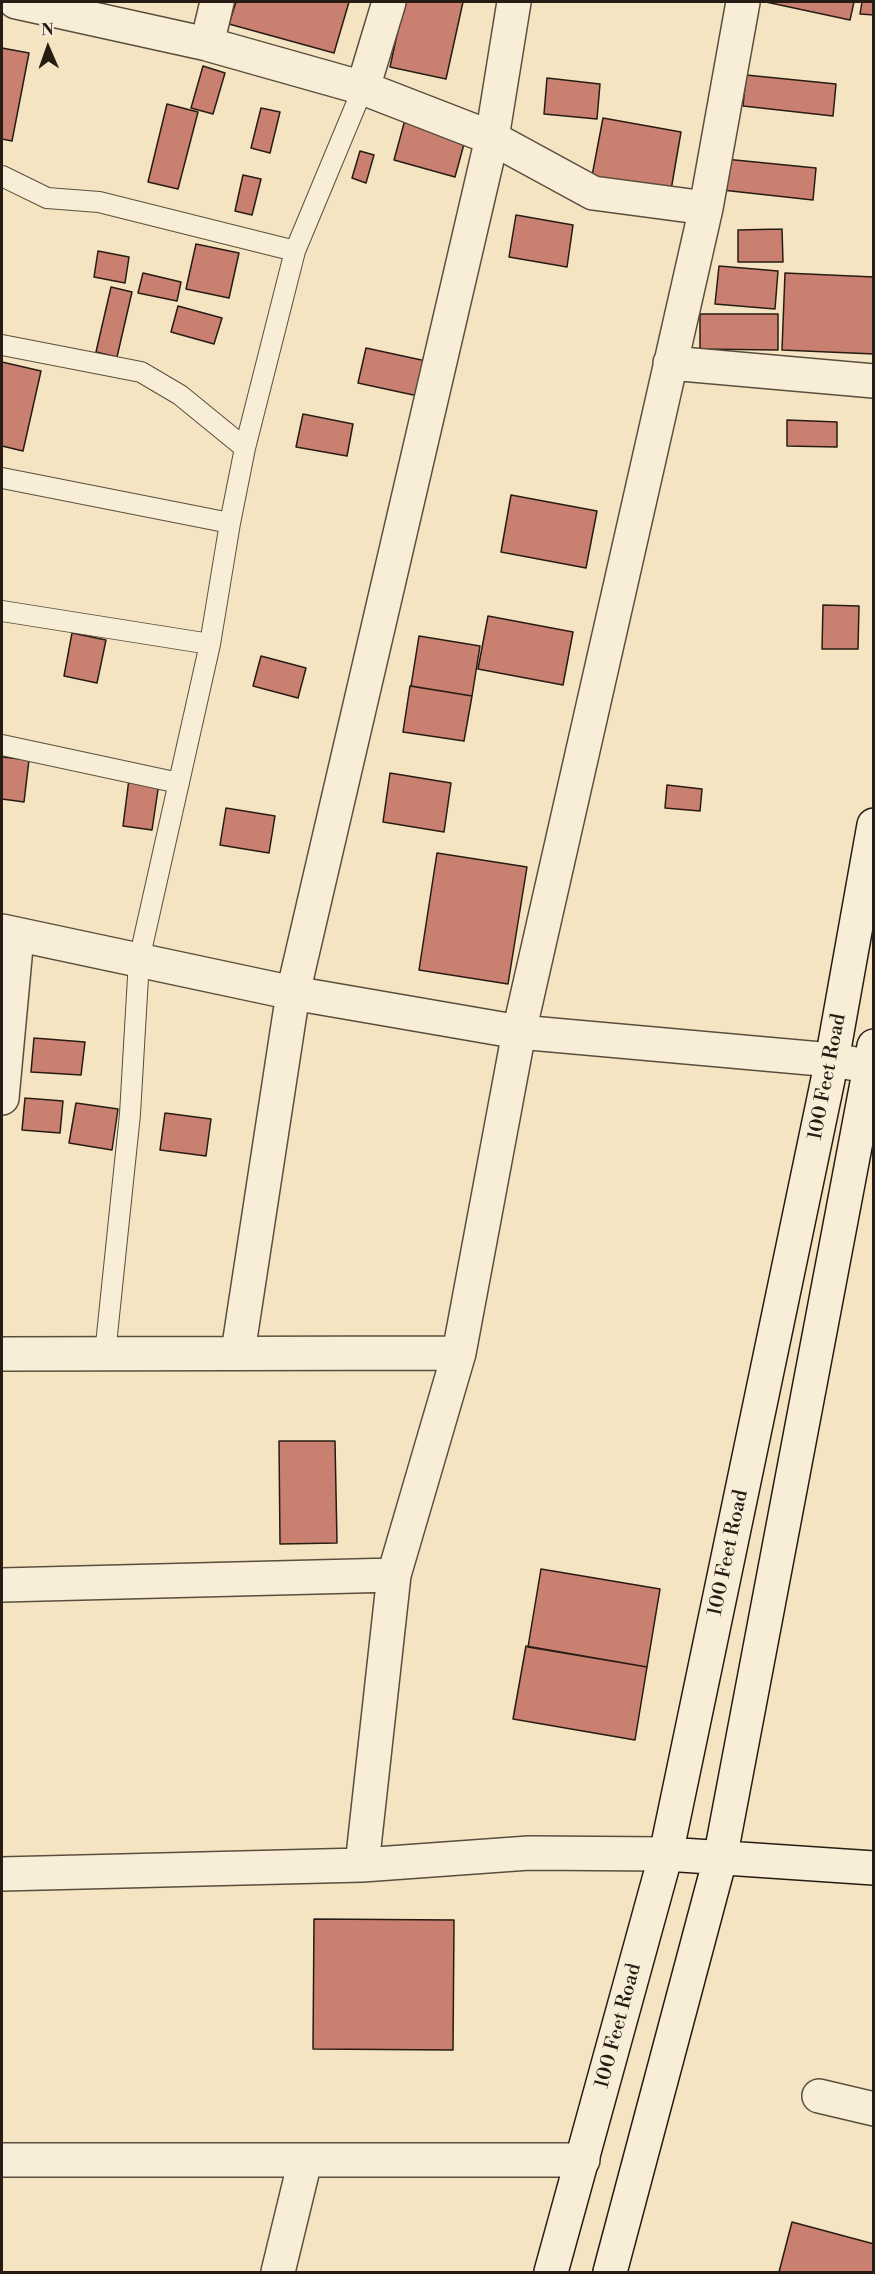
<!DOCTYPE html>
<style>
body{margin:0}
#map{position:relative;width:875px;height:2274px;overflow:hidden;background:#f4e4c1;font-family:"Libre Bodoni",serif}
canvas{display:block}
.frame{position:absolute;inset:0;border:3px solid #271c13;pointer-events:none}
.north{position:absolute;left:18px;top:18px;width:60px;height:60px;-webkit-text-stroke:4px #f8edd7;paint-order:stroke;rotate:358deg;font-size:16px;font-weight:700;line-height:24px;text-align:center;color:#271c13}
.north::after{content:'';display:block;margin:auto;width:21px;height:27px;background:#271c13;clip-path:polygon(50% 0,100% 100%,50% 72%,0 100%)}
</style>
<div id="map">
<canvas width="875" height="2274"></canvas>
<div class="frame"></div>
<div class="north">N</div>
</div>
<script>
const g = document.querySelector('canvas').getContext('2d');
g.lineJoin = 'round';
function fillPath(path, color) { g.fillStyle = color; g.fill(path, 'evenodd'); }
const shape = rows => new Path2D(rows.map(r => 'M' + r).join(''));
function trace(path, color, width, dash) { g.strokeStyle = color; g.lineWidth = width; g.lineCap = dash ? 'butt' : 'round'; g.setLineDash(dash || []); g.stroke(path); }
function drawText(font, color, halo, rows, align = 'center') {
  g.font = font + ' "Libre Bodoni",serif'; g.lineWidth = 4.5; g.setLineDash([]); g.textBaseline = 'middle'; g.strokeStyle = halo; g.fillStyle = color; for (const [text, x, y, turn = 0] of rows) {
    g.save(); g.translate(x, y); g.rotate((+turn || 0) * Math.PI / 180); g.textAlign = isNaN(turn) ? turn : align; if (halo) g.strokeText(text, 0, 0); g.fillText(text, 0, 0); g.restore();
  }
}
const building = shape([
 [236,2,349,2,334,53,229,24,236,2],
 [404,2,463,2,446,79,390,67,404,2],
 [766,2,854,2,850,20,766,2],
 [862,2,874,2,874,15,860,14,862,2],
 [2,48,29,53,12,141,2,139,2,48],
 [203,66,225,73,213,114,191,108,203,66],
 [746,75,836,84,833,116,743,106,746,75],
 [547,78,600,84,597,119,544,114,547,78],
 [167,104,198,112,178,189,148,182,167,104],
 [261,108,280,112,270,153,251,148,261,108],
 [406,116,467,133,455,177,394,160,406,116],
 [603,118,681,132,671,190,592,176,603,118],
 [360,151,374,155,366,183,352,178,360,151],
 [725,159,816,168,813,200,722,190,725,159],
 [243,175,261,179,252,215,235,211,243,175],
 [516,215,573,225,567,267,509,257,516,215],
 [782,229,783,262,738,262,738,230,782,229],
 [196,244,239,253,229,298,186,289,196,244],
 [98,251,129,257,125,283,94,277,98,251],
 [719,266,778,271,775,309,715,304,719,266],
 [143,273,181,282,177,301,138,293,143,273],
 [785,273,874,277,874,354,782,350,785,273],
 [111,287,132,292,117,357,96,352,111,287],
 [178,306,222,318,214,344,171,332,178,306],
 [700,314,778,314,778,350,700,349,700,314],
 [366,348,426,361,418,396,358,383,366,348],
 [2,362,41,371,23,451,2,446,2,362],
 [303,414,353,424,347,456,296,447,303,414],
 [787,420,837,422,837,447,787,446,787,420],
 [511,495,597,511,586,568,501,552,511,495],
 [823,605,859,606,858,649,822,649,823,605],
 [488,616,573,632,563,685,478,669,488,616],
 [72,633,106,640,97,683,64,676,72,633],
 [419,636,480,646,472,696,411,686,419,636],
 [261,656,306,668,298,698,253,686,261,656],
 [410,686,472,696,464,741,403,732,410,686],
 [2,757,29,760,24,802,2,799,2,757],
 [390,773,451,783,444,832,383,822,390,773],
 [129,779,159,783,152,830,123,826,129,779],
 [667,785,702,789,700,811,665,808,667,785],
 [226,808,275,816,269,853,220,845,226,808],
 [437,853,527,867,508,984,419,970,437,853],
 [34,1038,85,1042,81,1075,31,1072,34,1038],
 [25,1098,63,1101,60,1133,22,1130,25,1098],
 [76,1103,118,1109,112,1150,69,1143,76,1103],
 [165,1113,211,1119,206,1156,160,1150,165,1113],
 [279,1441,335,1441,337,1543,280,1544,279,1441],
 [541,1569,660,1589,647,1667,528,1647,541,1569],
 [526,1646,647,1667,635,1740,513,1719,526,1646],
 [314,1919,454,1920,453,2050,313,2049,314,1919],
 [792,2222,874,2244,874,2272,779,2272,792,2222]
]);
fillPath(building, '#ca8071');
trace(building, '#271c13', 1.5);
const lane = shape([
 [2,176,47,198,99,202,295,251],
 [2,345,141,372,180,395,245,448],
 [2,478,230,523],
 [2,611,210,644],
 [2,745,179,783],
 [105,1354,130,1114,139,960,210,644,230,523,245,448,295,251,363,88]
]);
const street = shape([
 [16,2,207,44,363,88,389,2],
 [207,44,217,2],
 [363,88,492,138,593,193,706,208],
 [670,363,874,381],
 [2,931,293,993,519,1032,832,1060,874,1067],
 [2,1098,17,936],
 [238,1352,293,993,492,138,514,2],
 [2,1354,459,1353],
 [2,1585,394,1575],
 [362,1865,394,1575,459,1353,519,1032,706,208,743,2],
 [2,1874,362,1865,529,1853,666,1854],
 [819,2096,874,2109],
 [2,2160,583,2160],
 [278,2272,305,2161]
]);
const secondary = shape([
 [666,1854,874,1868],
 [551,2272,666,1854,832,1060,874,825],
 [610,2272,720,1859,874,1046]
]);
trace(lane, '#5a4e3e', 22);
trace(street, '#5a4e3e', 36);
trace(secondary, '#271c13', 36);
trace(lane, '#f8edd7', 20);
trace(street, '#f8edd7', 33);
trace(secondary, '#f8edd7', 33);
drawText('20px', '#271c13', '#f8edd7', [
 ["100 Feet Road",828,1077,-79],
 ["100 Feet Road",729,1553,-78],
 ["100 Feet Road",619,2026,-75]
]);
</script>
